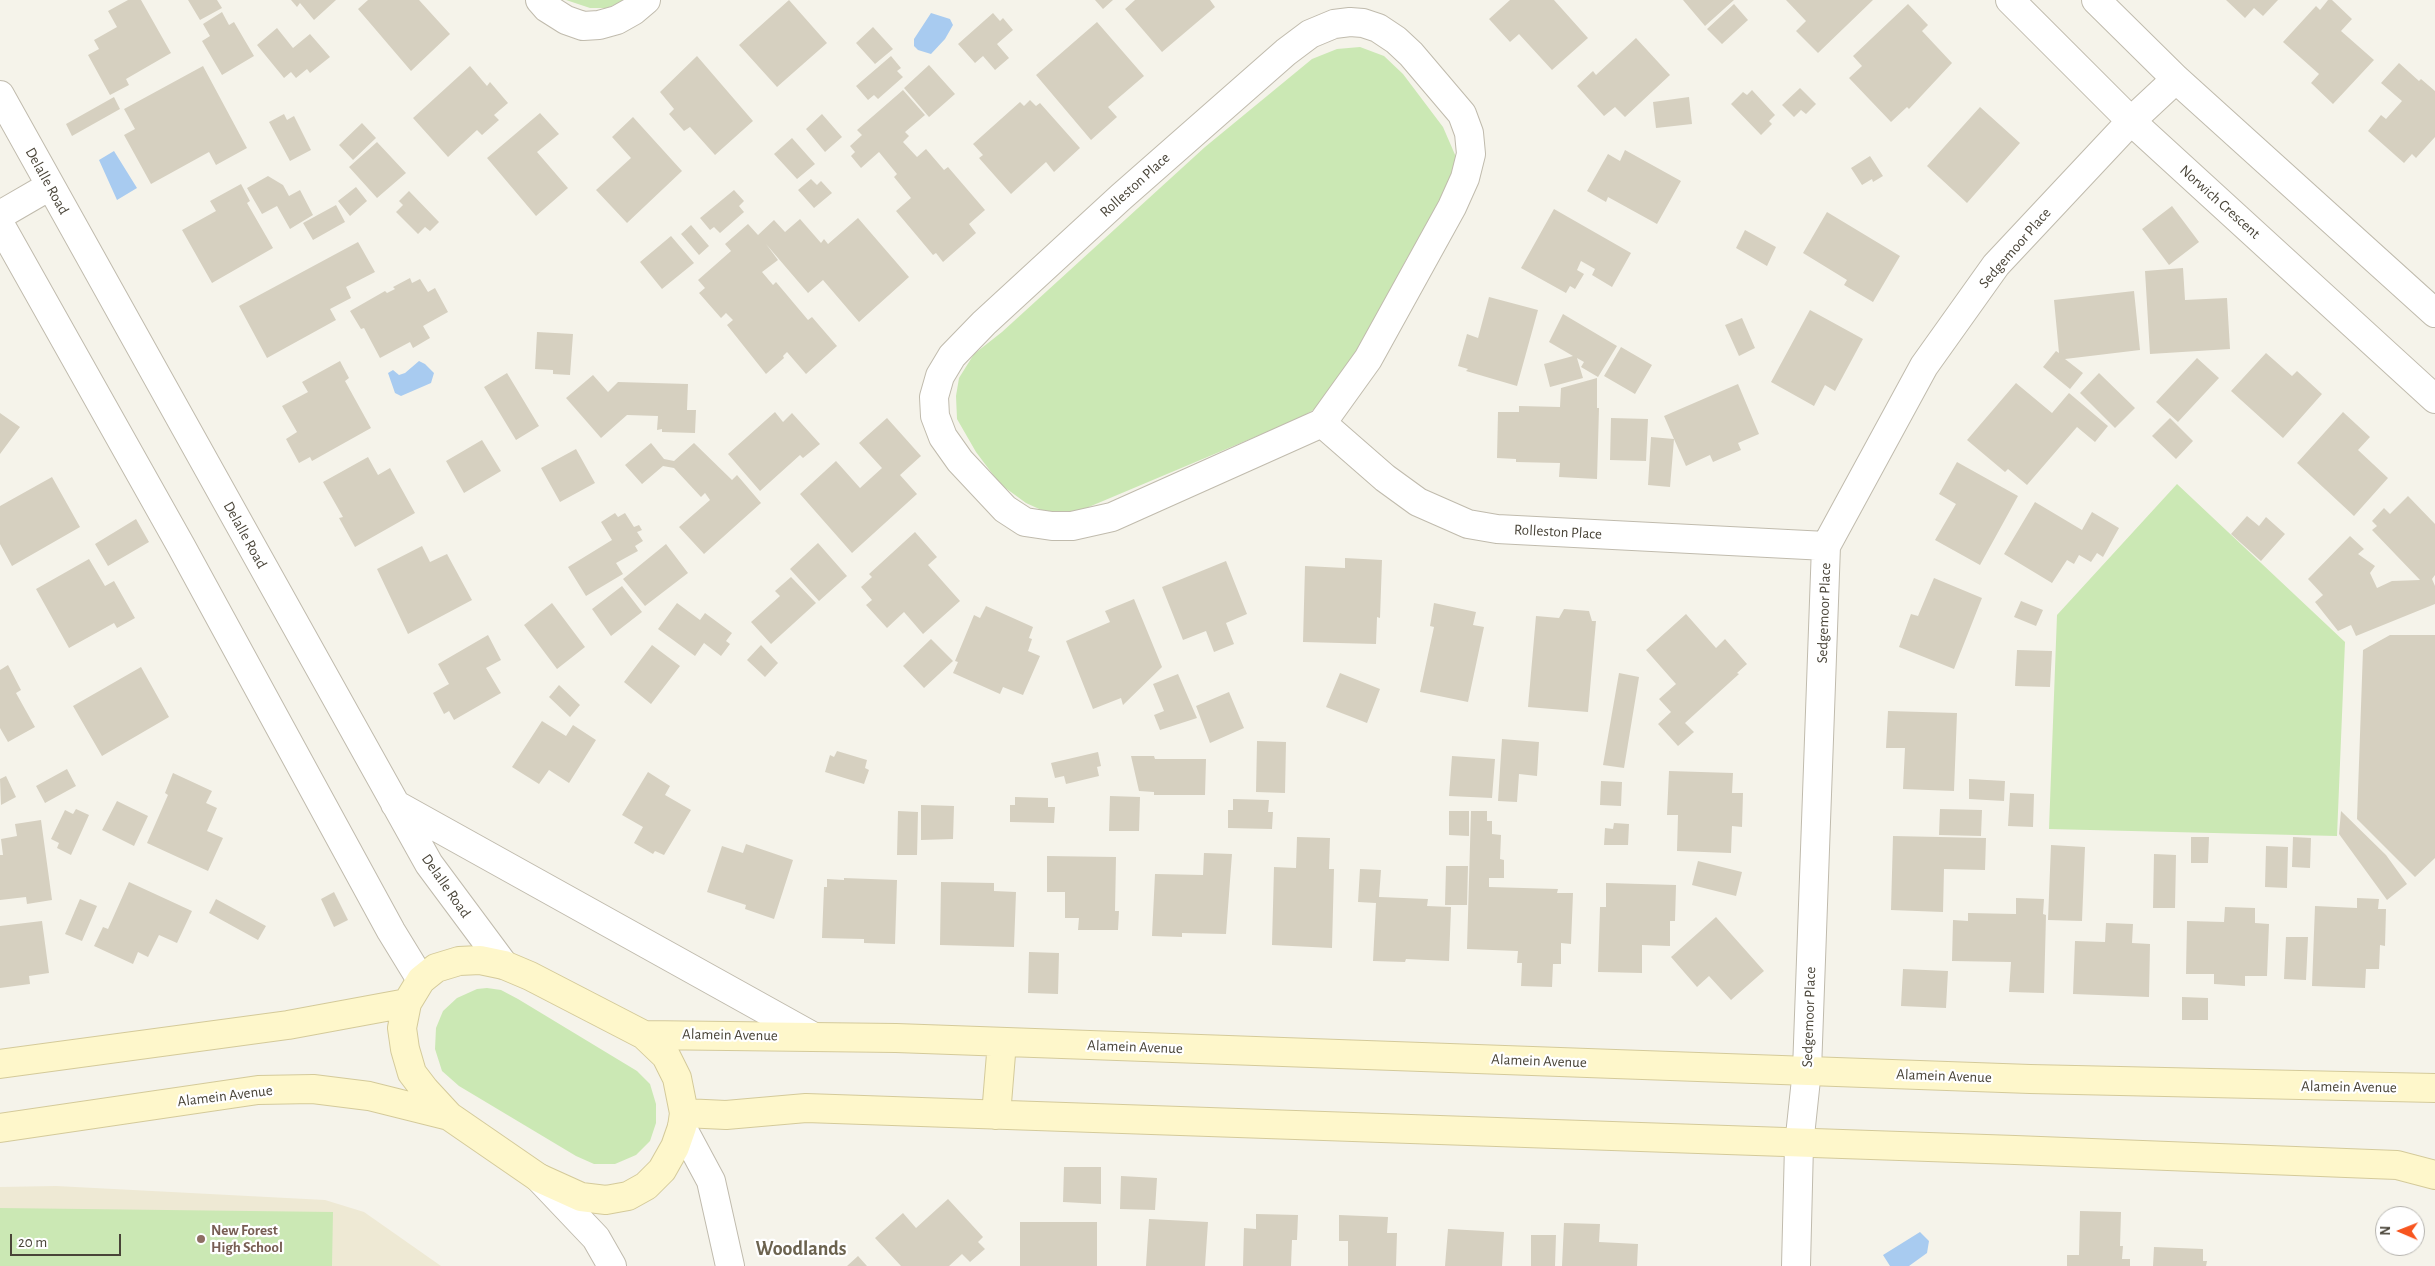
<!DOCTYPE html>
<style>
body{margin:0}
#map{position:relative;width:2435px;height:1266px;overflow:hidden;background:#f5f3ea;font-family:"Alegreya Sans",sans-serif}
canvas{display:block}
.north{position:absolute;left:2375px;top:1206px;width:50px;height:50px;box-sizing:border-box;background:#fff;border:1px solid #b6b4af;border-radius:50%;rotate:271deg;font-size:14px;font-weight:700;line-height:20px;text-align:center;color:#494438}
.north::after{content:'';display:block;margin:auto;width:18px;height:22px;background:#f7551f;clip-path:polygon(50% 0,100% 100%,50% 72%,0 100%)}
.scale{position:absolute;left:10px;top:1234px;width:111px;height:22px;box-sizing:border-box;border:2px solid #494438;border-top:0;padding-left:6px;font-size:15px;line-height:18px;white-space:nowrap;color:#494438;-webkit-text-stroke:4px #fff;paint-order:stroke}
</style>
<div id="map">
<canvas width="2435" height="1266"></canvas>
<div class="north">N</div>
<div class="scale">20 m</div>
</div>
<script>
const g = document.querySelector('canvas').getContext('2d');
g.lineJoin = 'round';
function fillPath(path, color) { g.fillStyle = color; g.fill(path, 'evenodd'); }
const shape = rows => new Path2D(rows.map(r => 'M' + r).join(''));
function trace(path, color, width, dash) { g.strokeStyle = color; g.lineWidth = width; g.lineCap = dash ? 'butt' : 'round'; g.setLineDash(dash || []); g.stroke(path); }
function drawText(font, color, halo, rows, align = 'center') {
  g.font = font + ' "Alegreya Sans",sans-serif'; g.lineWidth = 4.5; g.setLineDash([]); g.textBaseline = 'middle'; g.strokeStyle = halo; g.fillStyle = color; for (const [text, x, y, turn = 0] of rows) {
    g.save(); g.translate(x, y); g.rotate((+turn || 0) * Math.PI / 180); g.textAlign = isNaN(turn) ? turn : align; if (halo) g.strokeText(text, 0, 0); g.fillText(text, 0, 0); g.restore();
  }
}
fillPath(shape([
 [56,1186,325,1200,364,1212,441,1266,0,1266,0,1187]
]), '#eee9d4');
fillPath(shape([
 [566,0,626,0,607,8,590,8],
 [1360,47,1384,56,1403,74,1443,127,1456,157,1455,175,1446,195,1407,258,1349,372,1318,407,1300,418,1084,509,1064,513,1048,513,1026,503,1000,484,976,452,957,419,956,396,959,378,974,354,1002,332,1205,147,1312,59,1337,49],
 [2177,484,2345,642,2337,836,2049,829,2057,615],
 [487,988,501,990,518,999,637,1071,650,1084,656,1104,656,1123,650,1141,636,1155,615,1164,594,1164,576,1156,459,1086,442,1071,435,1049,436,1028,443,1011,457,998,477,989],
 [0,1208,333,1212,332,1266,0,1266]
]), '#cbe8b4');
fillPath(shape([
 [931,13,950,19,953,25,945,39,931,54,918,50,914,46,914,39],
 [114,151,137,188,117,200,99,160],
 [419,361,425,364,434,373,431,383,401,396,395,393,388,373,393,370,399,375,405,373],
 [1920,1232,1929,1241,1927,1253,1909,1266,1890,1266,1883,1255]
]), '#a8cbf0');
fillPath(shape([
 [128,0,141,0,171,53,126,79,129,85,110,95,88,55,99,49,94,40,117,27,108,11],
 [188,0,217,0,222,8,200,20],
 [291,0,336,0,314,20,300,3,297,7],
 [368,0,419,0,450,34,411,71,358,9],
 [789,0,827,43,777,87,739,45],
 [1095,0,1113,0,1103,9],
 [1135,0,1210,0,1215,7,1162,52,1125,9],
 [1510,0,1554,0,1588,38,1552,70,1519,34,1510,42,1489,19],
 [1683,0,1734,0,1705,26],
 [1786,0,1873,0,1818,53,1796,31,1806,21],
 [2226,0,2278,0,2263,16,2254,8,2245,18],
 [2328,0,2332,0,2352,19,2341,31,2374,60,2333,104,2311,83,2319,74,2283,42,2316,6,2320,10],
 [1734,4,1748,20,1722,44,1707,29],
 [1908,4,1928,25,1922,31,1952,63,1909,109,1907,107,1891,122,1849,78,1862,66,1853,56],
 [222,12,229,25,234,22,254,56,222,75,202,41,210,36,203,24],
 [993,13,1000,21,1003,18,1013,30,997,44,1009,58,995,70,983,56,975,63,958,44],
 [1097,22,1144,76,1108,107,1117,117,1091,140,1036,75],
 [873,27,893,49,875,64,856,43],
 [277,28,293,48,310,34,330,57,310,73,307,69,296,78,291,72,284,78,257,45],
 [1636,38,1670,75,1625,117,1615,107,1604,116,1577,86,1593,71,1596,75],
 [697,56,753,121,715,155,690,127,684,131,669,114,674,109,660,92],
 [891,56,901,68,897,71,903,77,878,99,874,95,868,100,856,86],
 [2399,63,2419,81,2421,79,2435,91,2435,137,2416,158,2412,154,2404,163,2368,131,2381,115,2386,119,2402,101,2381,83],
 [929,65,955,94,929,117,904,88],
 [203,66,247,148,216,165,209,152,151,184,124,135,135,129,124,109],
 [470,66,487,86,490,82,508,103,494,115,499,120,482,135,477,130,448,157,413,118],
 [1800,88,1816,104,1806,114,1801,110,1794,117,1782,105],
 [903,90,925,115,905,132,909,136,903,142,917,157,926,149,944,170,948,167,985,210,969,224,976,233,943,262,936,253,933,255,896,211,911,198,894,177,897,174,879,152,861,168,851,156,855,152,850,146,862,135,857,130],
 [1752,90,1775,115,1769,121,1772,124,1761,135,1731,104,1743,92,1747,95],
 [114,97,120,109,72,136,66,124],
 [1689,97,1692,124,1656,128,1653,102],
 [1030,100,1036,106,1040,103,1080,148,1054,172,1046,162,1011,194,979,158,983,155,973,144,1020,102,1024,106],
 [1980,107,2020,143,1967,203,1927,166],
 [540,113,559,134,537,152,568,188,536,216,487,158],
 [284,114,287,120,294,116,311,150,290,161,269,122],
 [822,114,842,137,825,152,806,129],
 [633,117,682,171,627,223,596,190,631,158,612,137],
 [362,123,376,138,353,160,339,145],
 [792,138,815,164,797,179,774,154],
 [377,142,406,173,377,198,349,167],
 [1625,150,1681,181,1657,224,1608,197,1606,202,1587,191,1608,154,1620,161],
 [1870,156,1883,176,1873,182,1872,179,1862,185,1851,168],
 [268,176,283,185,289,196,300,190,313,215,290,229,277,206,262,214,247,188],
 [811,179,817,185,821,181,832,193,814,208,798,190],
 [241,184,250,201,247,203,273,248,212,283,182,230,216,211,210,201],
 [356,187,367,201,350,216,338,201],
 [734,190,744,201,739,206,744,212,720,233,714,227,710,230,700,218],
 [409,191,439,222,430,231,425,227,418,234,396,212,403,205,399,201],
 [336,205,345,222,313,240,303,223],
 [2172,206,2199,242,2169,265,2142,229],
 [1554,209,1631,253,1612,287,1592,275,1595,269,1581,261,1577,270,1584,274,1575,289,1570,286,1566,293,1521,268],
 [1827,212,1900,256,1873,302,1844,285,1847,280,1803,253],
 [858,218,909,277,859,322,823,280,808,293,766,244,778,260,762,272,773,285,776,282,808,320,812,317,837,346,806,374,787,352,783,356,784,358,766,374,727,325,733,320,726,313,721,318,699,293,705,288,698,280,731,251,725,244,748,224,758,235,774,220,785,232,800,219,821,243,824,239,828,244],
 [691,225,709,246,699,255,681,234],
 [1745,230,1776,247,1767,266,1736,248],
 [671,236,694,263,662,289,640,262],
 [358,242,375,272,346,287,351,298,330,309,336,320,267,358,239,306],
 [2183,268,2185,300,2227,298,2230,349,2150,354,2145,271],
 [410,278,412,283,420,279,428,292,435,288,448,312,423,326,430,338,413,348,410,342,380,358,364,328,361,329,350,311,385,291,387,293,395,289,393,287],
 [2134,291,2140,350,2065,359,2083,373,2070,389,2043,367,2056,351,2059,353,2054,300],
 [1489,297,1538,310,1517,386,1466,371,1468,369,1458,366,1467,334,1478,338],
 [1810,310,1863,339,1835,391,1825,385,1814,406,1771,382],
 [1563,314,1617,346,1598,377,1581,367,1584,362,1577,358,1583,378,1550,387,1544,364,1573,356,1549,342],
 [1742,318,1755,348,1739,356,1725,325],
 [537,332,573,334,570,375,553,374,553,370,535,369],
 [1621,347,1652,365,1635,394,1604,376],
 [2266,353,2292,376,2297,371,2322,394,2283,438,2231,391],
 [2197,358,2219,378,2178,422,2156,402],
 [340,361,349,378,345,381,371,428,312,461,310,457,299,463,286,439,297,432,282,406,308,392,302,382],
 [507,373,539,426,516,440,484,387],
 [2099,373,2135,408,2115,428,2080,393],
 [593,375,608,392,618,382,688,384,687,410,696,410,695,433,662,432,662,429,657,430,658,416,627,415,601,438,566,398],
 [1597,378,1597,408,1599,408,1597,479,1559,477,1560,463,1516,462,1516,459,1497,458,1498,412,1519,412,1519,406,1560,407,1561,388],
 [2016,383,2052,413,2069,393,2108,426,2095,442,2077,427,2027,485,2008,469,2005,472,1967,440],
 [1738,384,1759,434,1738,443,1741,450,1713,462,1710,455,1686,466,1674,439,1670,487,1648,485,1651,437,1674,439,1664,416],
 [775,412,783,422,792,413,820,444,803,458,800,455,760,491,728,454],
 [2343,412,2370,437,2358,450,2388,478,2354,516,2297,463],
 [0,413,20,427,0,454],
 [887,418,921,456,900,475,917,494,852,553,800,494,836,461,860,488,882,468,859,443],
 [1611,418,1648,419,1646,461,1610,460],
 [2170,418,2193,441,2176,459,2152,436],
 [482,440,501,471,464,493,446,461],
 [651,443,664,459,674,461,694,443,732,480,737,475,761,503,704,554,679,527,710,500,705,493,701,497,674,468,663,466,642,484,625,465],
 [576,449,595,483,560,502,541,468],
 [368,457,378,475,390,468,415,513,355,547,339,518,343,517,323,482],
 [1957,462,2018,496,1980,565,1935,540,1956,504,1939,494],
 [52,477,80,527,12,566,0,544,0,506],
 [2408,496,2435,524,2435,575,2432,579,2435,586,2435,604,2356,636,2351,625,2338,631,2315,602,2323,595,2308,579,2350,536,2364,549,2358,554,2375,566,2370,573,2377,588,2392,581,2420,580,2372,530,2377,526,2372,521,2384,508,2390,514],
 [2035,502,2082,530,2092,512,2119,528,2103,557,2097,553,2091,562,2079,555,2074,564,2067,560,2052,583,2004,554],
 [615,513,618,517,625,513,634,527,639,525,642,530,637,532,643,541,635,546,638,551,616,563,623,574,586,596,568,567,612,540,601,522],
 [2247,516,2259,526,2266,517,2285,534,2261,561,2231,534],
 [136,519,149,542,108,566,95,544],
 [915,532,937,557,928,565,960,601,923,634,904,612,887,628,866,605,872,600,861,587,872,577,869,574],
 [818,543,847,576,819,601,790,569],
 [666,544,688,573,645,606,623,579],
 [422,546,430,562,447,554,472,600,408,634,377,569],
 [1345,558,1382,560,1380,618,1377,617,1376,644,1303,642,1305,566,1345,568],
 [89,559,105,586,114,581,135,618,117,628,114,623,69,648,36,589],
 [1226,561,1247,614,1226,623,1234,644,1214,652,1206,631,1183,640,1162,587],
 [791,577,816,603,771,644,751,622,780,596,775,591],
 [1934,578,1982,598,1954,669,1899,647,1911,614,1918,616],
 [622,586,642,612,611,636,592,609],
 [1134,599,1162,667,1123,705,1121,698,1093,709,1066,641,1110,622,1105,611],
 [2021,601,2043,610,2036,626,2014,617],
 [552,603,585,647,557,669,524,625],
 [677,603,700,620,705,613,732,633,726,641,730,644,721,656,704,643,695,656,658,629],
 [1434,603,1476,612,1473,625,1484,627,1468,702,1420,692,1434,627,1430,626],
 [986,606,1033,627,1029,638,1032,639,1028,651,1040,656,1023,695,1003,687,1000,694,953,673,958,662,955,661,974,615,980,618],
 [1564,609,1589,611,1592,621,1596,621,1588,712,1528,707,1536,616,1559,618],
 [1686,614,1716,648,1725,639,1747,664,1737,673,1739,674,1685,723,1694,732,1678,746,1658,724,1671,712,1659,699,1676,684,1646,650],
 [488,635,501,660,486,668,501,693,454,720,449,711,444,714,433,693,449,684,438,664],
 [2390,635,2435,635,2435,858,2415,877,2357,819,2363,650],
 [931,639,953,661,924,688,903,666],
 [652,645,680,666,651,704,624,682],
 [761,645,778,663,765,677,747,660],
 [2017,650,2052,651,2050,687,2015,686],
 [8,665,21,690,16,693,35,727,8,742,0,728,0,670],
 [141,667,169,717,102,756,73,706],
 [1340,673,1380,689,1367,723,1326,707],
 [1619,673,1639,677,1624,768,1603,765],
 [1178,674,1197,718,1160,730,1154,715,1164,711,1153,684],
 [559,685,580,705,570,717,549,697],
 [1229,692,1244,728,1210,743,1196,706],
 [1888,711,1957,713,1954,791,1903,789,1905,748,1886,748],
 [542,721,566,736,573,725,596,740,569,783,549,770,539,784,512,767],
 [1502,739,1539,742,1537,776,1519,774,1517,802,1498,801],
 [1257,741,1286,742,1285,793,1256,792],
 [837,751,867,760,865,768,869,770,864,784,825,772,830,755,834,757],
 [1098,752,1101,766,1097,767,1099,776,1066,784,1064,776,1055,778,1051,763],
 [1131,756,1154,756,1155,759,1206,759,1205,795,1154,795,1154,792,1139,791],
 [1452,756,1495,759,1492,798,1449,796],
 [67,769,76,786,45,803,36,786],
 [1669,771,1733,773,1732,793,1743,793,1742,827,1732,826,1731,853,1677,851,1678,815,1667,815],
 [648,772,670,786,665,795,691,810,664,855,655,851,653,854,634,843,643,827,622,815],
 [173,773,212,791,206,803,217,808,207,831,223,838,208,871,147,843,168,795,165,793],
 [6,776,16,797,1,805,0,779],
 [1969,779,2005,781,2004,801,1969,799],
 [1601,781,1622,782,1621,806,1600,805],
 [2010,793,2034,794,2033,827,2008,826],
 [1110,796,1140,797,1139,831,1109,831],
 [1015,797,1048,798,1048,807,1055,807,1054,823,1010,822,1010,805,1015,805],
 [1233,799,1269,800,1268,812,1273,812,1272,829,1228,828,1228,810,1233,810],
 [117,801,148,816,134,846,102,830],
 [921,805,954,806,953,839,921,840],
 [76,809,89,815,71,855,57,848,59,843,51,839,65,810,73,814],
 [1940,809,1982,810,1981,836,1939,835],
 [898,811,918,812,917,855,897,855],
 [1449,811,1469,811,1469,836,1449,835],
 [1471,811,1487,811,1487,821,1492,821,1492,834,1501,835,1500,859,1504,860,1504,878,1489,878,1489,887,1558,889,1557,893,1573,893,1571,944,1561,943,1561,964,1553,964,1552,987,1521,986,1522,963,1517,963,1518,951,1467,949],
 [2341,811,2386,855,2407,884,2387,900,2339,834],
 [41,820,52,900,27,904,26,897,0,900,0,855,3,855,1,839,17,836,15,824],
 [1614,823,1629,824,1628,845,1604,845,1605,828,1613,829],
 [1893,836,1986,838,1985,870,1944,869,1943,912,1891,910],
 [1297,837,1330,838,1329,869,1334,869,1332,948,1272,945,1274,867,1296,868],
 [2191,837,2209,837,2208,863,2191,863],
 [2293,837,2311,838,2310,868,2292,867],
 [746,844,793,860,774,919,745,909,746,905,707,892,722,846,743,853],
 [2051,845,2085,847,2082,921,2048,920],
 [2266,846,2288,847,2287,888,2265,887],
 [1204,853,1232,854,1226,934,1182,933,1182,937,1152,936,1155,874,1203,875],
 [2154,854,2176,855,2175,908,2153,908],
 [1047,856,1116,857,1115,911,1119,911,1118,930,1078,930,1079,918,1065,918,1065,892,1047,892],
 [1698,861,1742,872,1736,896,1692,885],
 [1446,866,1468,866,1467,905,1445,905],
 [1360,869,1381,870,1379,897,1428,899,1427,906,1451,907,1449,961,1406,959,1405,962,1373,961,1376,903,1358,902],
 [844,878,897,880,895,944,864,943,864,939,822,938,824,887,827,887,827,879,844,880],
 [129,882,192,911,177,943,159,935,148,957,138,952,133,964,94,946,103,927,108,929],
 [941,882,994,883,994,891,1016,892,1014,947,940,945],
 [1606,883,1676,885,1675,921,1670,921,1670,946,1642,945,1642,973,1598,972,1600,907,1606,907],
 [334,892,348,920,334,927,321,899],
 [2016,898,2044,899,2043,914,2046,915,2044,993,2009,992,2011,962,1952,961,1953,920,1968,921,1968,913,2016,914],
 [2357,898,2379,899,2378,909,2386,909,2385,946,2380,945,2379,969,2366,969,2365,988,2312,986,2315,906,2357,908],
 [80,899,97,906,82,941,65,934],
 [216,899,266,926,258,940,209,913],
 [2225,907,2255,908,2255,923,2269,924,2267,976,2245,976,2245,986,2214,984,2214,974,2186,974,2187,921,2224,922],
 [1716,917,1764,971,1731,1000,1709,976,1697,987,1671,957],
 [42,921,49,973,29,976,30,984,0,988,0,926],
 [2106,923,2133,924,2132,943,2150,944,2149,997,2073,994,2075,941,2105,942],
 [2286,937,2308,937,2306,980,2284,979],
 [1029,952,1059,953,1058,994,1028,993],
 [1903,969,1948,971,1946,1008,1901,1006],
 [2182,997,2208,998,2208,1020,2182,1020],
 [1064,1167,1101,1167,1101,1204,1063,1202],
 [1121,1176,1157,1178,1155,1210,1120,1209],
 [948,1199,983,1237,978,1242,985,1249,970,1262,962,1254,949,1266,901,1266,875,1238,903,1213,916,1228],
 [2080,1211,2121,1212,2120,1246,2123,1246,2122,1259,2130,1259,2130,1266,2067,1266,2067,1255,2079,1255],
 [1256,1214,1298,1215,1297,1240,1292,1240,1291,1266,1243,1266,1244,1228,1256,1229],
 [1339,1215,1388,1217,1387,1233,1397,1233,1396,1266,1348,1266,1348,1241,1339,1241],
 [1149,1219,1208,1222,1205,1266,1146,1266],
 [1020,1222,1097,1222,1097,1266,1020,1266],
 [1564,1223,1600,1224,1599,1242,1638,1244,1637,1266,1562,1266],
 [1448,1229,1504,1232,1502,1266,1445,1266],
 [1531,1235,1556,1235,1555,1266,1531,1266],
 [2154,1247,2203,1249,2203,1261,2207,1261,2206,1266,2153,1266],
 [858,1256,867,1266,847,1266]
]), '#d6d0c0');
const street = shape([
 [540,0,547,8,566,20,583,26,599,25,617,20,633,11,646,0],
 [2010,0,2131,121,2435,399],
 [2096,0,2176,79,2435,313],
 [1350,22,1363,23,1378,28,1396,40,1411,54,1462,114,1469,133,1471,154,1465,178,1452,207,1368,359,1322,423,1112,517,1072,526,1052,526,1025,522,1005,509,960,461,943,437,935,416,934,397,940,376,952,356,984,323,1121,197,1286,52,1310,34,1334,24,1350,22],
 [0,95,429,864,504,965],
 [0,215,50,186],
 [0,224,181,546,391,931,421,980],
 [1322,423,1385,478,1418,502,1468,524,1497,529,1826,546],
 [395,804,814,1037],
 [682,1127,711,1181,730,1266],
 [539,1178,596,1238,612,1266],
 [1796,1266,1799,1145,1807,1070,1826,546,1924,366,1996,265,2131,121,2176,79]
]);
const secondary = shape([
 [480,960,504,965,530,976,644,1035,666,1056,677,1078,684,1113,682,1127,675,1147,662,1170,646,1186,628,1196,606,1200,581,1197,539,1178,449,1116,425,1090,412,1073,405,1049,402,1028,407,1003,421,980,436,968,459,961,480,960],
 [644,1035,896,1038,2030,1079,2435,1088],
 [0,1064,288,1025,407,1003],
 [684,1113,726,1115,806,1108,2015,1150,2397,1165,2435,1175],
 [996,1115,1002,1042],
 [0,1128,258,1090,313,1089,369,1096,449,1116]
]);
trace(street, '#c0bbad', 30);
trace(secondary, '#d4ca9a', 30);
trace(street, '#fff', 28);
trace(secondary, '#fef7cb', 28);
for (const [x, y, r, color] of [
 [201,1239,5,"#8d6e63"]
]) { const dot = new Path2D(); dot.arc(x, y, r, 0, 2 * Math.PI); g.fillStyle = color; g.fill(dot); trace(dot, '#fff', 2); }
drawText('15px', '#494438', '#fff', [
 ["Delalle Road",47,181,61],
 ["Rolleston Place",1135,185,-42],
 ["Norwich Crescent",2220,202,42],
 ["Sedgemoor Place",2015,248,-49],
 ["Rolleston Place",1558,532,3],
 ["Delalle Road",245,535,61],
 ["Sedgemoor Place",1824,613,-88],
 ["Delalle Road",446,886,55],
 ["Sedgemoor Place",1809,1017,-88],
 ["Alamein Avenue",730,1035,1],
 ["Alamein Avenue",1135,1047,2],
 ["Alamein Avenue",1539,1061,2],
 ["Alamein Avenue",1944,1076,2],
 ["Alamein Avenue",2349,1087,1],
 ["Alamein Avenue",225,1096,-7]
]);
drawText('bold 15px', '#785e54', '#fff', [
 ["New Forest",211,1230],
 ["High School",211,1247]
], 'left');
drawText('bold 20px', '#6c634f', '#fff', [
 ["Woodlands",801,1249]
]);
</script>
